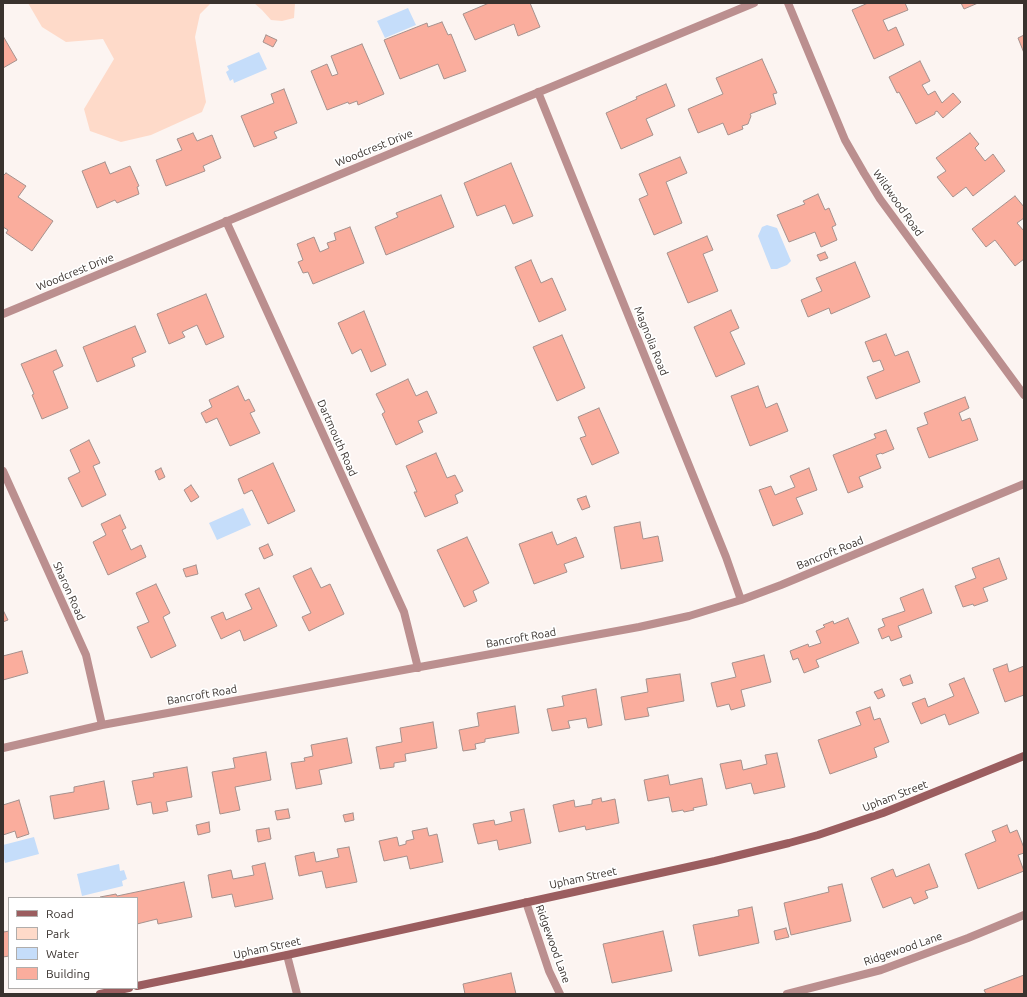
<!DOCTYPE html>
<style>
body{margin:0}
#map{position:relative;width:1027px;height:997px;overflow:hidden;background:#fcf4f1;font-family:Ubuntu,sans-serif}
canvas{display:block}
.frame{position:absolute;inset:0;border:4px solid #39322e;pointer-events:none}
.legend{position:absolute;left:8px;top:897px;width:130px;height:92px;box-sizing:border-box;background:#fff;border:1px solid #b0adab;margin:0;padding:5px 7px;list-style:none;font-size:12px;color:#39322e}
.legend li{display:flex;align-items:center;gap:8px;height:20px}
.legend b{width:20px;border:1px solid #b0adab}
</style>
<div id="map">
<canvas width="1027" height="997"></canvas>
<div class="frame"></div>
<ul class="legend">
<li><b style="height:5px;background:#9b5d5f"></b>Road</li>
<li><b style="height:11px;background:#fedac9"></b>Park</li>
<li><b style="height:11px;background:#c5ddfa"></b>Water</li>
<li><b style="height:11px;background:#faad9d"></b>Building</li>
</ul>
</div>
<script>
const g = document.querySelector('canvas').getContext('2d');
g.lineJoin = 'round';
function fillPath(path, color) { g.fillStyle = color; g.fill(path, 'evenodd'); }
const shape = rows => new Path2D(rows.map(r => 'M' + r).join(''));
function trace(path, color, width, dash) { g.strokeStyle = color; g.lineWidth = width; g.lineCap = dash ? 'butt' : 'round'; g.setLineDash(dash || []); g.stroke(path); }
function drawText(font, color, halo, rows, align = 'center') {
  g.font = font + ' Ubuntu,sans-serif'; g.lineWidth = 3.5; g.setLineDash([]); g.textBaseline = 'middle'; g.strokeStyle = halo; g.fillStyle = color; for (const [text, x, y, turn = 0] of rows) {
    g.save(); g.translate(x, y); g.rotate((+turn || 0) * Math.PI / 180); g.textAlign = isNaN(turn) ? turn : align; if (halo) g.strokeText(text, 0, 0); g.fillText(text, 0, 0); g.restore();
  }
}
fillPath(shape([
 [28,3,211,3,200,14,195,37,206,102,202,112,151,135,121,142,90,131,84,109,114,59,103,39,66,42,42,27],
 [254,3,295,3,294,18,282,21,271,20,262,10]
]), '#fedac9');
fillPath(shape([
 [408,8,416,25,385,38,377,21],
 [259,52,267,69,234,83,233,79,230,81,226,72,229,70,227,66],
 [767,225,777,228,791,261,787,265,777,269,771,269,758,236,762,227],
 [243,508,251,525,217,540,209,523],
 [34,837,39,854,5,863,3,855,3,845],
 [119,864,120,871,124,870,127,879,122,881,123,886,82,896,77,874]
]), '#c5ddfa');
const building = shape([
 [489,3,530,3,540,27,518,36,514,24,475,40,463,14,489,3],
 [868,3,905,3,908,10,883,20,888,31,896,27,904,45,874,59,852,10,868,3],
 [961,3,978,3,964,9,961,3],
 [442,22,448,35,451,34,466,71,444,79,438,64,400,79,384,40,427,23,428,27,442,22],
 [266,35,277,40,273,47,263,42,266,35],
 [1024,35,1024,53,1018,38,1024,35],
 [3,36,17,60,3,68,3,36],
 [362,44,384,94,358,105,357,101,349,104,348,102,327,110,311,71,327,64,332,76,338,74,331,56,362,44],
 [762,59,777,93,773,94,776,104,750,114,751,116,748,124,742,126,743,129,728,135,723,123,698,133,688,109,723,94,716,78,762,59],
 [920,61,930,81,922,85,928,95,935,91,942,103,953,93,961,102,943,118,937,111,935,112,935,114,916,124,899,92,897,93,889,77,920,61],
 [666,84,675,106,646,119,653,135,621,149,606,113,637,99,636,97,666,84],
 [284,89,297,123,274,132,277,138,254,147,241,116,274,103,271,94,284,89],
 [193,133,197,141,212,135,221,158,203,166,205,171,166,186,156,160,182,150,177,139,193,133],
 [970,133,979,144,975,148,985,161,993,154,1005,171,973,196,966,187,953,197,937,177,946,171,936,158,970,133],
 [680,157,687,173,666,182,682,223,654,235,639,199,648,195,639,174,680,157],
 [105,162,110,174,130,166,139,186,137,187,139,194,117,203,115,200,97,208,82,171,105,162],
 [511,163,533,216,513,224,505,205,477,216,464,183,511,163],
 [6,173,26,186,18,197,53,221,32,251,6,233,8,230,3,227,3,176,6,173],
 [818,194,825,210,829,208,836,225,832,227,837,240,821,247,815,232,789,242,777,215,805,204,803,201,818,194],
 [441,195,454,227,386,255,375,227,398,217,396,213,441,195],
 [1015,196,1024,207,1024,218,1017,223,1024,231,1024,259,1015,266,995,240,986,247,972,229,1015,196],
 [350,227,364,263,313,284,308,272,303,273,298,262,303,260,297,244,314,237,320,252,329,248,327,243,336,240,334,233,350,227],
 [707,236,713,250,703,254,718,291,688,303,667,253,707,236],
 [825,252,828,258,820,261,817,255,825,252],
 [531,260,541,283,552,278,566,310,539,322,515,267,531,260],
 [855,262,870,297,831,314,829,308,808,317,801,300,822,291,816,278,855,262],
 [206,294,224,337,206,345,197,325,182,332,185,337,169,344,157,314,206,294],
 [731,310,739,328,730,332,745,364,716,377,694,327,731,310],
 [364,311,386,365,371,372,361,349,352,354,338,323,364,311],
 [135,326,146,352,132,358,135,366,97,382,83,347,135,326],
 [886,334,895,356,908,351,920,382,876,399,867,377,884,370,880,360,873,362,865,342,886,334],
 [562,335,585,388,557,401,533,347,562,335],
 [56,350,63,366,53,371,68,408,42,419,32,395,34,394,21,364,56,350],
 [408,379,416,396,427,391,437,413,418,421,423,432,396,445,382,414,385,412,376,394,408,379],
 [238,386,245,401,249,399,255,411,250,413,260,433,230,446,217,418,206,423,201,413,212,407,209,400,238,386],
 [758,386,766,408,777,403,788,431,750,446,731,396,758,386],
 [965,397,969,408,959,413,962,421,970,418,978,440,929,458,917,428,928,424,924,413,965,397],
 [599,408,619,453,592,465,580,438,586,436,578,417,599,408],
 [886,430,894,449,882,454,881,453,876,455,881,468,859,477,863,487,848,493,833,455,876,438,874,434,886,430],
 [89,440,100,463,93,466,106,495,82,507,68,478,80,472,70,450,89,440],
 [436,453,447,478,455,475,463,491,455,495,458,503,425,517,414,492,417,492,406,466,436,453],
 [273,463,295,511,268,524,252,490,244,494,238,479,273,463],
 [161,468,165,477,159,480,155,471,161,468],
 [809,468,817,490,796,498,803,514,773,526,759,490,771,486,775,495,795,487,790,476,809,468],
 [191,485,199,497,191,502,184,490,191,485],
 [586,496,590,507,582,510,577,499,586,496],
 [120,515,126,528,122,530,131,550,141,545,146,557,108,575,93,542,106,535,101,524,120,515],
 [640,522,643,539,658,536,663,561,621,569,614,527,640,522],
 [552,532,557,545,576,537,584,557,564,564,567,572,534,584,519,544,552,532],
 [467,537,489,583,473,591,477,601,464,607,437,550,467,537],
 [268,544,273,555,264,559,259,548,268,544],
 [999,558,1007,579,983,588,988,601,974,606,973,604,963,607,955,586,976,578,972,568,999,558],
 [196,565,198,574,186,577,183,569,196,565],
 [311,568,321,588,330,584,344,614,309,631,302,617,311,613,293,576,311,568],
 [156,584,170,613,163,617,176,646,151,658,137,627,149,622,136,593,156,584],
 [259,588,277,626,244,641,240,630,221,639,211,617,223,612,226,620,252,609,245,594,259,588],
 [923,589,932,613,898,626,902,637,891,641,889,636,882,639,878,629,885,626,882,619,905,611,900,598,923,589],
 [3,610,8,620,3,622,3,610],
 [848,618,859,643,816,660,819,667,804,673,798,658,793,660,790,651,808,644,809,647,821,643,816,631,825,627,823,625,833,621,834,624,848,618],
 [22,651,28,673,3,680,3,656,22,651],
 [764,655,771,682,741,690,745,706,731,710,729,704,717,707,711,683,736,677,732,663,764,655],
 [1007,664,1009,672,1024,666,1024,695,1005,702,993,669,1007,664],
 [680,674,684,701,647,708,649,716,625,720,621,697,648,692,646,679,680,674],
 [910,675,913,683,903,686,900,679,910,675],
 [964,678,979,713,949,725,945,714,921,724,912,703,925,698,928,707,954,696,949,684,964,678],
 [596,689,602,725,588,728,586,718,568,721,570,728,552,731,547,709,564,706,562,696,596,689],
 [882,689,885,696,878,699,874,692,882,689],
 [515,706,519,733,485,739,485,742,475,744,476,749,463,751,459,730,479,726,477,713,515,706],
 [870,707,874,720,880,718,889,742,874,748,877,757,830,774,818,740,861,725,856,712,870,707],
 [433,722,437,748,405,754,406,761,394,763,394,767,380,769,376,747,402,742,400,728,433,722],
 [347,738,352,763,319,770,322,784,296,789,291,763,305,761,304,758,313,756,311,745,347,738],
 [266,752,271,780,235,787,240,810,220,814,212,772,235,768,233,758,266,752],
 [777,753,785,787,754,794,751,783,726,789,720,764,741,760,743,770,767,764,765,755,777,753],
 [187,767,192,797,166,802,168,811,153,814,151,802,137,805,132,781,154,777,153,773,187,767],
 [668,775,670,785,702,778,707,805,693,808,694,810,684,812,683,810,672,812,669,797,648,801,644,780,668,775],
 [104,781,109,809,54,819,50,796,74,792,74,787,104,781],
 [601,798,602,802,615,799,619,823,586,830,585,826,559,832,553,805,574,800,575,807,592,804,592,800,601,798],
 [19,800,29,834,17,838,15,831,3,835,3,805,19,800],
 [288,809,290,818,277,820,275,811,288,809],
 [524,809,531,843,499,850,497,840,478,844,473,824,494,820,495,825,512,821,510,812,524,809],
 [353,813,354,820,345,822,343,815,353,813],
 [209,822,210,832,198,835,196,825,209,822],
 [1007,825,1010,833,1017,830,1024,848,1024,853,1018,855,1024,871,978,889,965,854,996,841,992,831,1007,825],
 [269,828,271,839,258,842,256,830,269,828],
 [427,828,429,836,437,834,443,862,410,869,407,856,384,861,379,841,397,837,399,846,406,844,406,841,414,839,412,831,427,828],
 [349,847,357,882,326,888,322,871,299,876,295,856,314,852,316,862,339,857,337,849,349,847],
 [265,863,273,899,235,907,232,894,212,898,208,875,231,870,233,879,254,875,252,866,265,863],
 [929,864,938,887,925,891,928,898,914,904,911,897,883,908,871,878,893,869,896,877,929,864],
 [184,882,192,917,158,924,157,919,137,924,137,898,100,898,100,897,116,894,117,896,184,882],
 [842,884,851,921,791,935,784,903,829,892,828,887,842,884],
 [752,907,759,943,699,956,693,925,739,916,738,910,752,907],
 [3,928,4,932,9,931,9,956,3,957,3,928],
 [786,928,789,937,776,940,774,931,786,928],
 [663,931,672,971,612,983,603,944,663,931],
 [511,973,516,994,465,994,463,984,511,973],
 [1024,975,1024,994,986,994,984,990,1024,975]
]);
fillPath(building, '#faad9d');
trace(building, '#a5918d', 1);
trace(shape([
 [788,3,845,140,864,173,880,199,1024,395],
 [538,92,726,557,741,600],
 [226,221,404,612,418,668],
 [3,314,754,3],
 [3,471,86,655,102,725],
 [3,748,102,725,639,627,689,616,741,600,781,585,1024,484],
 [526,902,549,971,560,994],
 [287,955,297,994],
 [787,994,881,970,968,938,1024,915]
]), '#bb8f8f', 8);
trace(shape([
 [137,986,287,955,715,861,789,843,818,835,883,813,1024,756],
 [100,994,129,988]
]), '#9b5d5f', 8);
drawText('11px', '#39322e', '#fff', [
 ["Woodcrest Drive",374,148,-22],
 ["Wildwood Road",898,203,55],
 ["Woodcrest Drive",75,272,-22],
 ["Magnolia Road",651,341,68],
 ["Dartmouth Road",337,438,66],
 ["Bancroft Road",830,553,-22],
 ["Sharon Road",69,591,66],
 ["Bancroft Road",521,638,-10],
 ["Bancroft Road",202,695,-10],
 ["Upham Street",895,796,-21],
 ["Upham Street",583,878,-12],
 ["Ridgewood Lane",553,944,70],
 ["Upham Street",267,948,-12],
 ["Ridgewood Lane",903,949,-19]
]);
</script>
